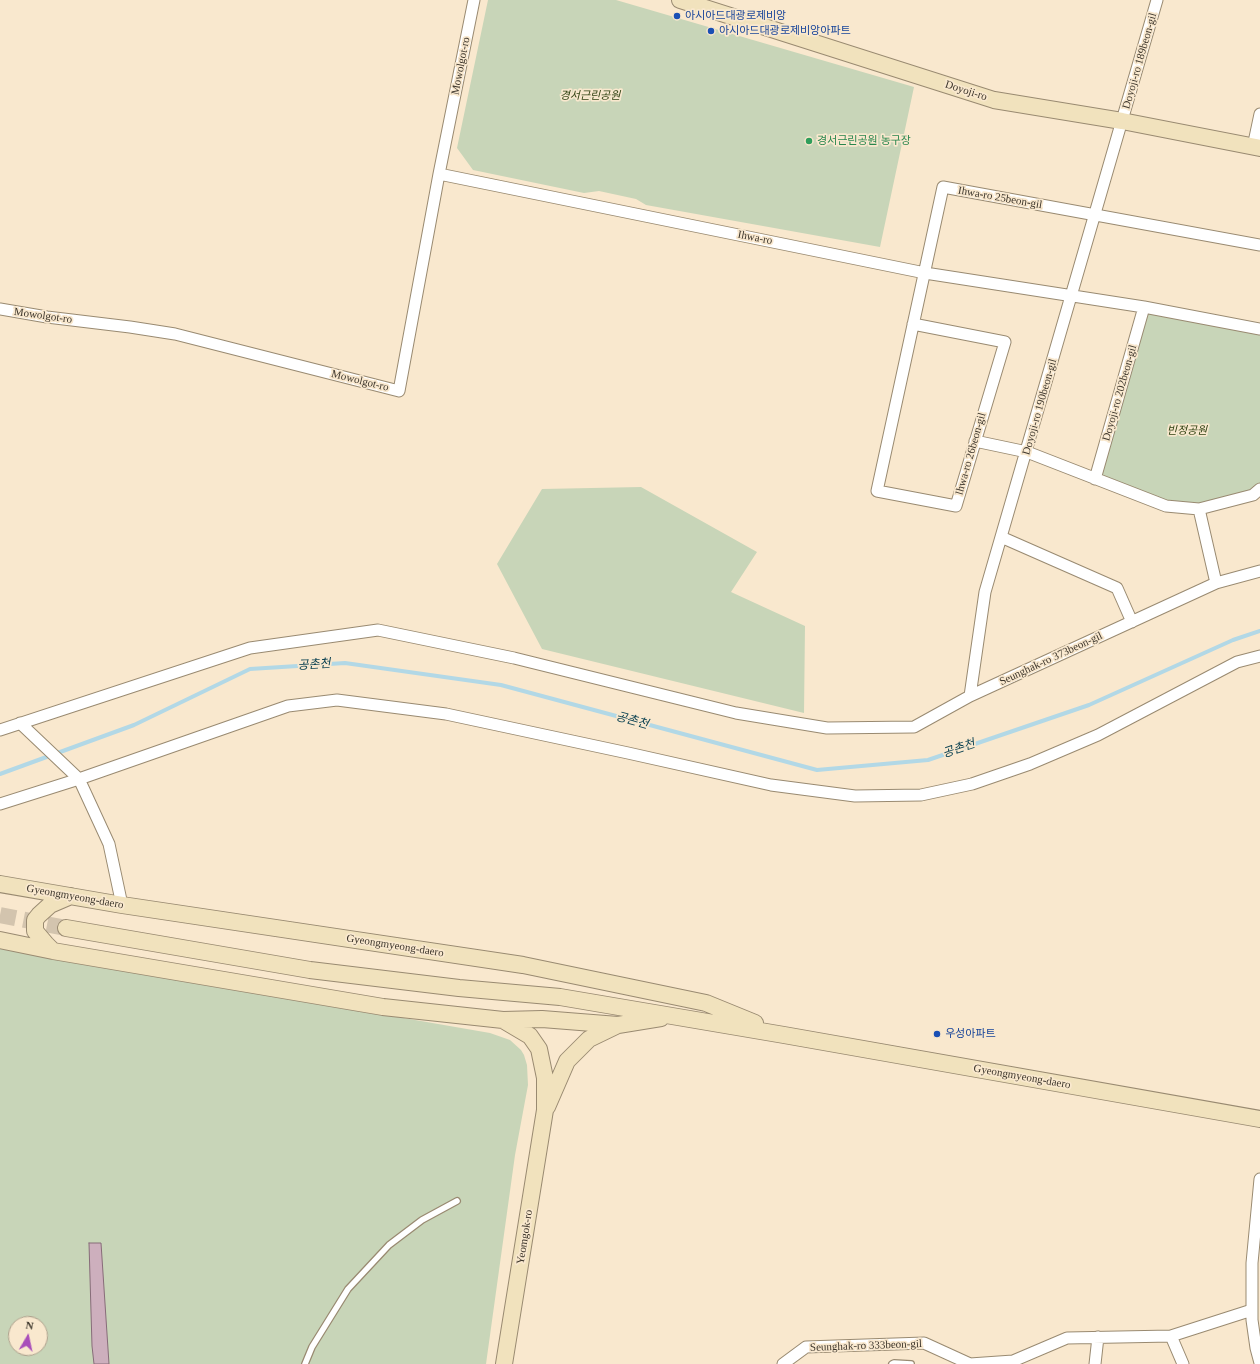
<!DOCTYPE html>
<meta charset="utf-8">
<style>
body{margin:0}
#map{position:relative;width:1260px;height:1364px;overflow:hidden;background:#f9e8ce;font-family:"Times New Roman",serif}
canvas{display:block}
.north{position:absolute;left:8px;top:1316px;width:40px;height:40px;box-sizing:border-box;background:#f9e8ce;border:1px solid #aea18d;border-radius:50%;rotate:9deg;font-size:11px;font-weight:700;line-height:16px;text-align:center;color:#3d362c}
.north::after{content:'';display:block;margin:auto;width:14px;height:18px;background:#a94eba;clip-path:polygon(50% 0,100% 100%,50% 72%,0 100%)}
</style>
<div id="map">
<canvas width="1260" height="1364"></canvas>
<div class="north">N</div>
</div>
<script>
const g = document.querySelector('canvas').getContext('2d');
g.lineJoin = 'round';
function fillPath(path, color) { g.fillStyle = color; g.fill(path, 'evenodd'); }
const shape = rows => new Path2D(rows.map(r => 'M' + r).join(''));
function trace(path, color, width, dash) { g.strokeStyle = color; g.lineWidth = width; g.lineCap = dash ? 'butt' : 'round'; g.setLineDash(dash || []); g.stroke(path); }
function drawText(font, color, halo, rows, align = 'center') {
  g.font = font + ' "Times New Roman","Noto Sans KR",serif'; g.lineWidth = 3.5; g.setLineDash([]); g.textBaseline = 'middle'; g.strokeStyle = halo; g.fillStyle = color; for (const [text, x, y, turn = 0] of rows) {
    g.save(); g.translate(x, y); g.rotate((+turn || 0) * Math.PI / 180); g.textAlign = isNaN(turn) ? turn : align; if (halo) g.strokeText(text, 0, 0); g.fillText(text, 0, 0); g.restore();
  }
}
fillPath(shape([
 [488,0,616,0,914,87,880,247,646,205,636,199,599,191,584,193,473,170,457,148],
 [1145,309,1260,331,1260,486,1252,493,1198,507,1166,503,1098,477],
 [641,487,757,552,731,592,805,626,804,713,542,649,497,564,542,489],
 [0,948,490,1033,510,1040,521,1050,524,1055,527,1065,528,1085,515,1155,486,1364,0,1364],
 [16,1324,40,1324,40,1348,16,1348]
]), '#c8d5b8');
trace(shape([
 [0,774,134,725,250,669,345,663,501,685,817,770,928,760,1089,705,1233,640,1260,631]
]), '#b2d8e6', 4);
const building = shape([
 [89,1243,101,1243,109,1364,94,1364,92,1346,89,1243]
]);
fillPath(building, '#cdafbd');
trace(building, '#876c79', 1);
trace(shape([
 [0,915,66,928]
]), '#d3c4ae', 16, [16, 8]);
const lane = shape([
 [305,1364,312,1347,348,1289,389,1245,422,1220,457,1201],
 [892,1364,894,1363,911,1364]
]);
const street = shape([
 [1253,147,1260,114],
 [439,174,925,273,1144,307,1260,329],
 [0,309,47,317,130,327,175,334,399,391,439,174,474,0],
 [913,324,1005,342,956,506,877,491,943,187,1260,245],
 [975,441,1027,452,1166,506,1199,509,1253,495,1260,489],
 [1095,479,1144,307],
 [1199,509,1216,583],
 [1001,537,1117,588,1132,622],
 [970,696,985,592,1157,0],
 [20,723,79,779,109,844,122,905],
 [0,730,250,648,378,630,514,658,736,713,827,728,914,727,970,696,1216,583,1260,571],
 [0,804,79,779,288,706,337,700,446,714,628,753,771,785,855,796,921,795,972,784,1030,764,1098,735,1237,662,1260,656],
 [1260,1179,1252,1263,1252,1320,1256,1348,1260,1363],
 [1171,1336,1183,1364],
 [783,1364,806,1347,924,1343,970,1364,1013,1361,1067,1338,1171,1336,1252,1310],
 [1095,1364,1098,1337]
]);
const secondary = shape([
 [680,0,994,100,1122,121,1260,148],
 [0,884,122,905,523,965,706,1003,755,1023],
 [66,928,310,970,459,988,560,997,784,1035,1260,1119],
 [0,940,53,951,383,1007,503,1020,542,1019,618,1025,661,1018],
 [53,951,46,944,35,931,35,920,39,915,50,905,71,896],
 [503,1020,530,1036,539,1049,545,1078,545,1110,504,1364],
 [547,1107,567,1061,589,1039,618,1025]
]);
trace(lane, '#998a71', 8);
trace(street, '#998a71', 13);
trace(secondary, '#998a71', 18);
trace(lane, '#fff', 5.5);
trace(street, '#fff', 11);
trace(secondary, '#f1e2bd', 16);
for (const [x, y, r, color] of [
 [677,16,4,"#1a4fb4"],
 [711,31,4,"#1a4fb4"],
 [809,141,4,"#2e9e5b"],
 [937,1034,4,"#1a4fb4"]
]) { const dot = new Path2D(); dot.arc(x, y, r, 0, 2 * Math.PI); g.fillStyle = color; g.fill(dot); trace(dot, '#f9e8ce', 1.5); }
drawText('11px', '#164399', '#f9e8ce', [
 ["아시아드대광로제비앙",685,16],
 ["아시아드대광로제비앙아파트",719,31],
 ["우성아파트",945,1034]
], 'left');
drawText('11px', '#3d362c', '#f9e8ce', [
 ["Doyoji-ro 189beon-gil",1140,61,-74],
 ["Mowolgot-ro",461,66,-79],
 ["Doyoji-ro",966,91,18],
 ["Ihwa-ro 25beon-gil",1000,198,10],
 ["Ihwa-ro",755,238,11],
 ["Mowolgot-ro",43,316,8],
 ["Mowolgot-ro",360,381,14],
 ["Doyoji-ro 202beon-gil",1120,393,-74],
 ["Doyoji-ro 190beon-gil",1040,407,-74],
 ["Ihwa-ro 26beon-gil",971,454,-74],
 ["Seunghak-ro 373beon-gil",1051,659,-25],
 ["Gyeongmyeong-daero",75,897,10],
 ["Gyeongmyeong-daero",395,946,9],
 ["Gyeongmyeong-daero",1022,1077,10],
 ["Yeomgok-ro",525,1237,-81],
 ["Seunghak-ro 333beon-gil",866,1346,-2]
]);
drawText('italic 11px', '#2e4010', '#f9e8ce', [
 ["경서근린공원",590,96],
 ["빈정공원",1187,431]
]);
drawText('11px', '#27864d', '#f9e8ce', [
 ["경서근린공원 농구장",817,141]
], 'left');
drawText('italic 12px', '#0c4252', '#f9e8ce', [
 ["공촌천",314,665,-4],
 ["공촌천",632,721,15],
 ["공촌천",959,749,-19]
]);
</script>
